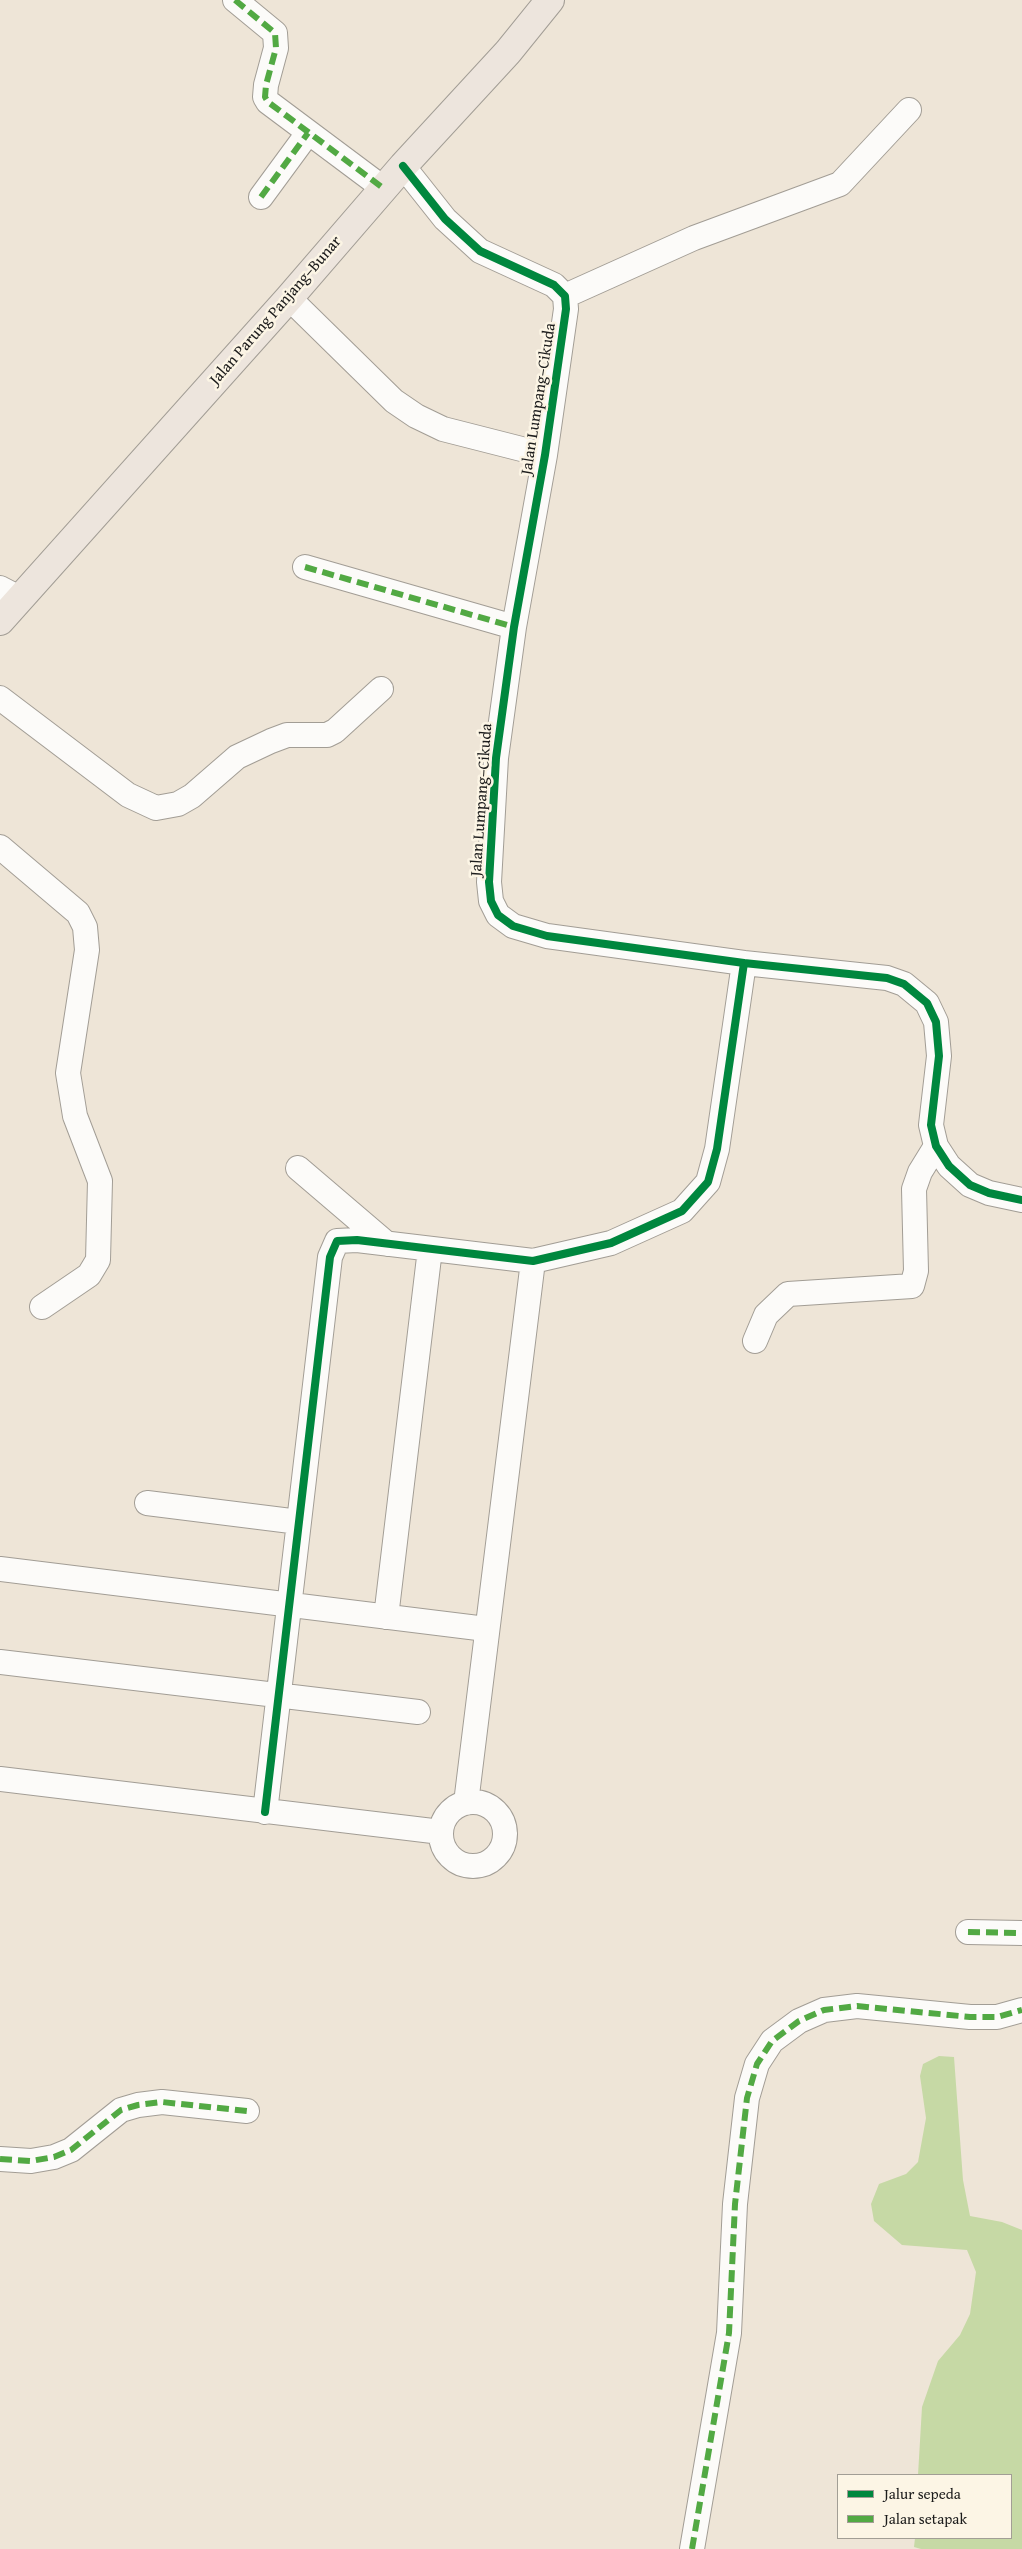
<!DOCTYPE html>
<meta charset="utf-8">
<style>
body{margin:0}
#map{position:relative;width:1022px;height:2549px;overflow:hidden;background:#eee5d7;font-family:"Gentium Book Plus",serif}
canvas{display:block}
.legend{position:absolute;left:837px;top:2474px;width:175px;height:65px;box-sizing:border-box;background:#fcf5e5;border:1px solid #a29e95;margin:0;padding:6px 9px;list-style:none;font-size:15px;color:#1c1c1c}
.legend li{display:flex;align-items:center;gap:10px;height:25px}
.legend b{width:25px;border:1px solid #a29e95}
</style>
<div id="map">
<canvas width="1022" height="2549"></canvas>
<ul class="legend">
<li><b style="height:6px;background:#00873e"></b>Jalur sepeda</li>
<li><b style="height:6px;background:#52a943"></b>Jalan setapak</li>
</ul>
</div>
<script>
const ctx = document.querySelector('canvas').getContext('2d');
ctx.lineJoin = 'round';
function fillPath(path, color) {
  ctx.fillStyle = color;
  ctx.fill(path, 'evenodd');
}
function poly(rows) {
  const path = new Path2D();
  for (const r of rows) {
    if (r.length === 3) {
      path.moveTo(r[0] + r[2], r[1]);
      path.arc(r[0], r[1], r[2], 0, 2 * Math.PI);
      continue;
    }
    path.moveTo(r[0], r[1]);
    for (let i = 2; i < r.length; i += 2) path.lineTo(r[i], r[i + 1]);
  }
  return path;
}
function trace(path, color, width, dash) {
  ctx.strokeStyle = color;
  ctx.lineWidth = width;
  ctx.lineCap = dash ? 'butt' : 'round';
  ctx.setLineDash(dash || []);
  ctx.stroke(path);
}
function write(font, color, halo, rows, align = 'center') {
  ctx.font = font + ' "Gentium Book Plus",serif';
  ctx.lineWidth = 5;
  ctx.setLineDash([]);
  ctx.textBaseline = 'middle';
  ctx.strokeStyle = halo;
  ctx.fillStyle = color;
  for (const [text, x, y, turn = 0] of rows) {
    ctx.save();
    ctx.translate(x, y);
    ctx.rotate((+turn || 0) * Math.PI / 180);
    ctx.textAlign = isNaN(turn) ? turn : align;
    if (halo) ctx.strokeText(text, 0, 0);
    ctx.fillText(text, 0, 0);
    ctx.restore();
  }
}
fillPath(poly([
 [939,2056,954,2057,963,2180,970,2216,1002,2222,1022,2230,1022,2549,921,2549,914,2547,915,2538,1011,2538,1011,2475,918,2475,922,2407,938,2361,960,2335,970,2314,976,2272,967,2250,902,2245,874,2221,871,2204,879,2184,906,2174,918,2162,926,2118,920,2076,923,2064]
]), '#c6d9a5');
const minor = poly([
 [235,0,275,33,276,48,266,85,265,97,268,102,383,188],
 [403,166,445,219,480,251,554,285,565,296,566,309,545,455,514,627,496,758,489,882,491,901,498,915,513,926,547,936,744,963,887,978,904,984,927,1003,936,1022,939,1056,931,1125,936,1146,949,1166,970,1185,989,1193,1022,1200],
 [261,197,308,133],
 [565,296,694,238,840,184,909,110],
 [289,298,394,401,416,416,443,429,545,455],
 [305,567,514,627],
 [0,588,21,599],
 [0,698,128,795,156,808,178,804,192,796,237,757,271,741,287,735,327,735,335,731,381,689],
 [0,847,78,913,85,927,87,950,68,1073,75,1116,100,1181,98,1260,89,1275,42,1307],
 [298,1168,387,1244],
 [755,1341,766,1315,788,1294,912,1286,916,1271,914,1189,920,1172,936,1146],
 [147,1503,299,1522],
 [0,1569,486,1629],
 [386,1617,430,1249],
 [0,1662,418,1712],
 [0,1779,441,1832],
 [473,1834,32],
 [466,1803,533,1261],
 [265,1812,330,1257,337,1241,357,1240,533,1261,611,1243,682,1211,708,1182,717,1149,744,963],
 [968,1932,1022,1933],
 [0,2159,31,2161,54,2157,71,2150,121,2110,138,2105,162,2102,247,2111],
 [692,2549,729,2333,735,2204,747,2098,757,2064,772,2041,799,2021,824,2010,857,2006,970,2017,997,2017,1022,2010]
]);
const major = poly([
 [0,621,289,298,403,166,508,52,550,0]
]);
trace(minor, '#a29d95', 26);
trace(major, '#a29d95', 30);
trace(minor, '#fcfbf9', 24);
trace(major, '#ede5dd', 28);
trace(poly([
 [235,0,275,33,276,48,266,85,265,97,268,102,383,188],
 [261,197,308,133],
 [305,567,514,627],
 [968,1932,1022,1933],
 [0,2159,31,2161,54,2157,71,2150,121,2110,138,2105,162,2102,247,2111],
 [692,2549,729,2333,735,2204,747,2098,757,2064,772,2041,799,2021,824,2010,857,2006,970,2017,997,2017,1022,2010]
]), '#52a943', 6, [12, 6]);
trace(poly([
 [403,166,445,219,480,251,554,285,565,296,566,309,545,455,514,627,496,758,489,882,491,901,498,915,513,926,547,936,744,963,887,978,904,984,927,1003,936,1022,939,1056,931,1125,936,1146,949,1166,970,1185,989,1193,1022,1200],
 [265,1812,330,1257,337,1241,357,1240,533,1261,611,1243,682,1211,708,1182,717,1149,744,963]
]), '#00873e', 8);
write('16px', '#1c1c1c', '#fcf5e5', [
 ["Jalan Parung Panjang–Bunar",276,311,-49],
 ["Jalan Lumpang–Cikuda",539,399,-81],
 ["Jalan Lumpang–Cikuda",482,800,-86]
]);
</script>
